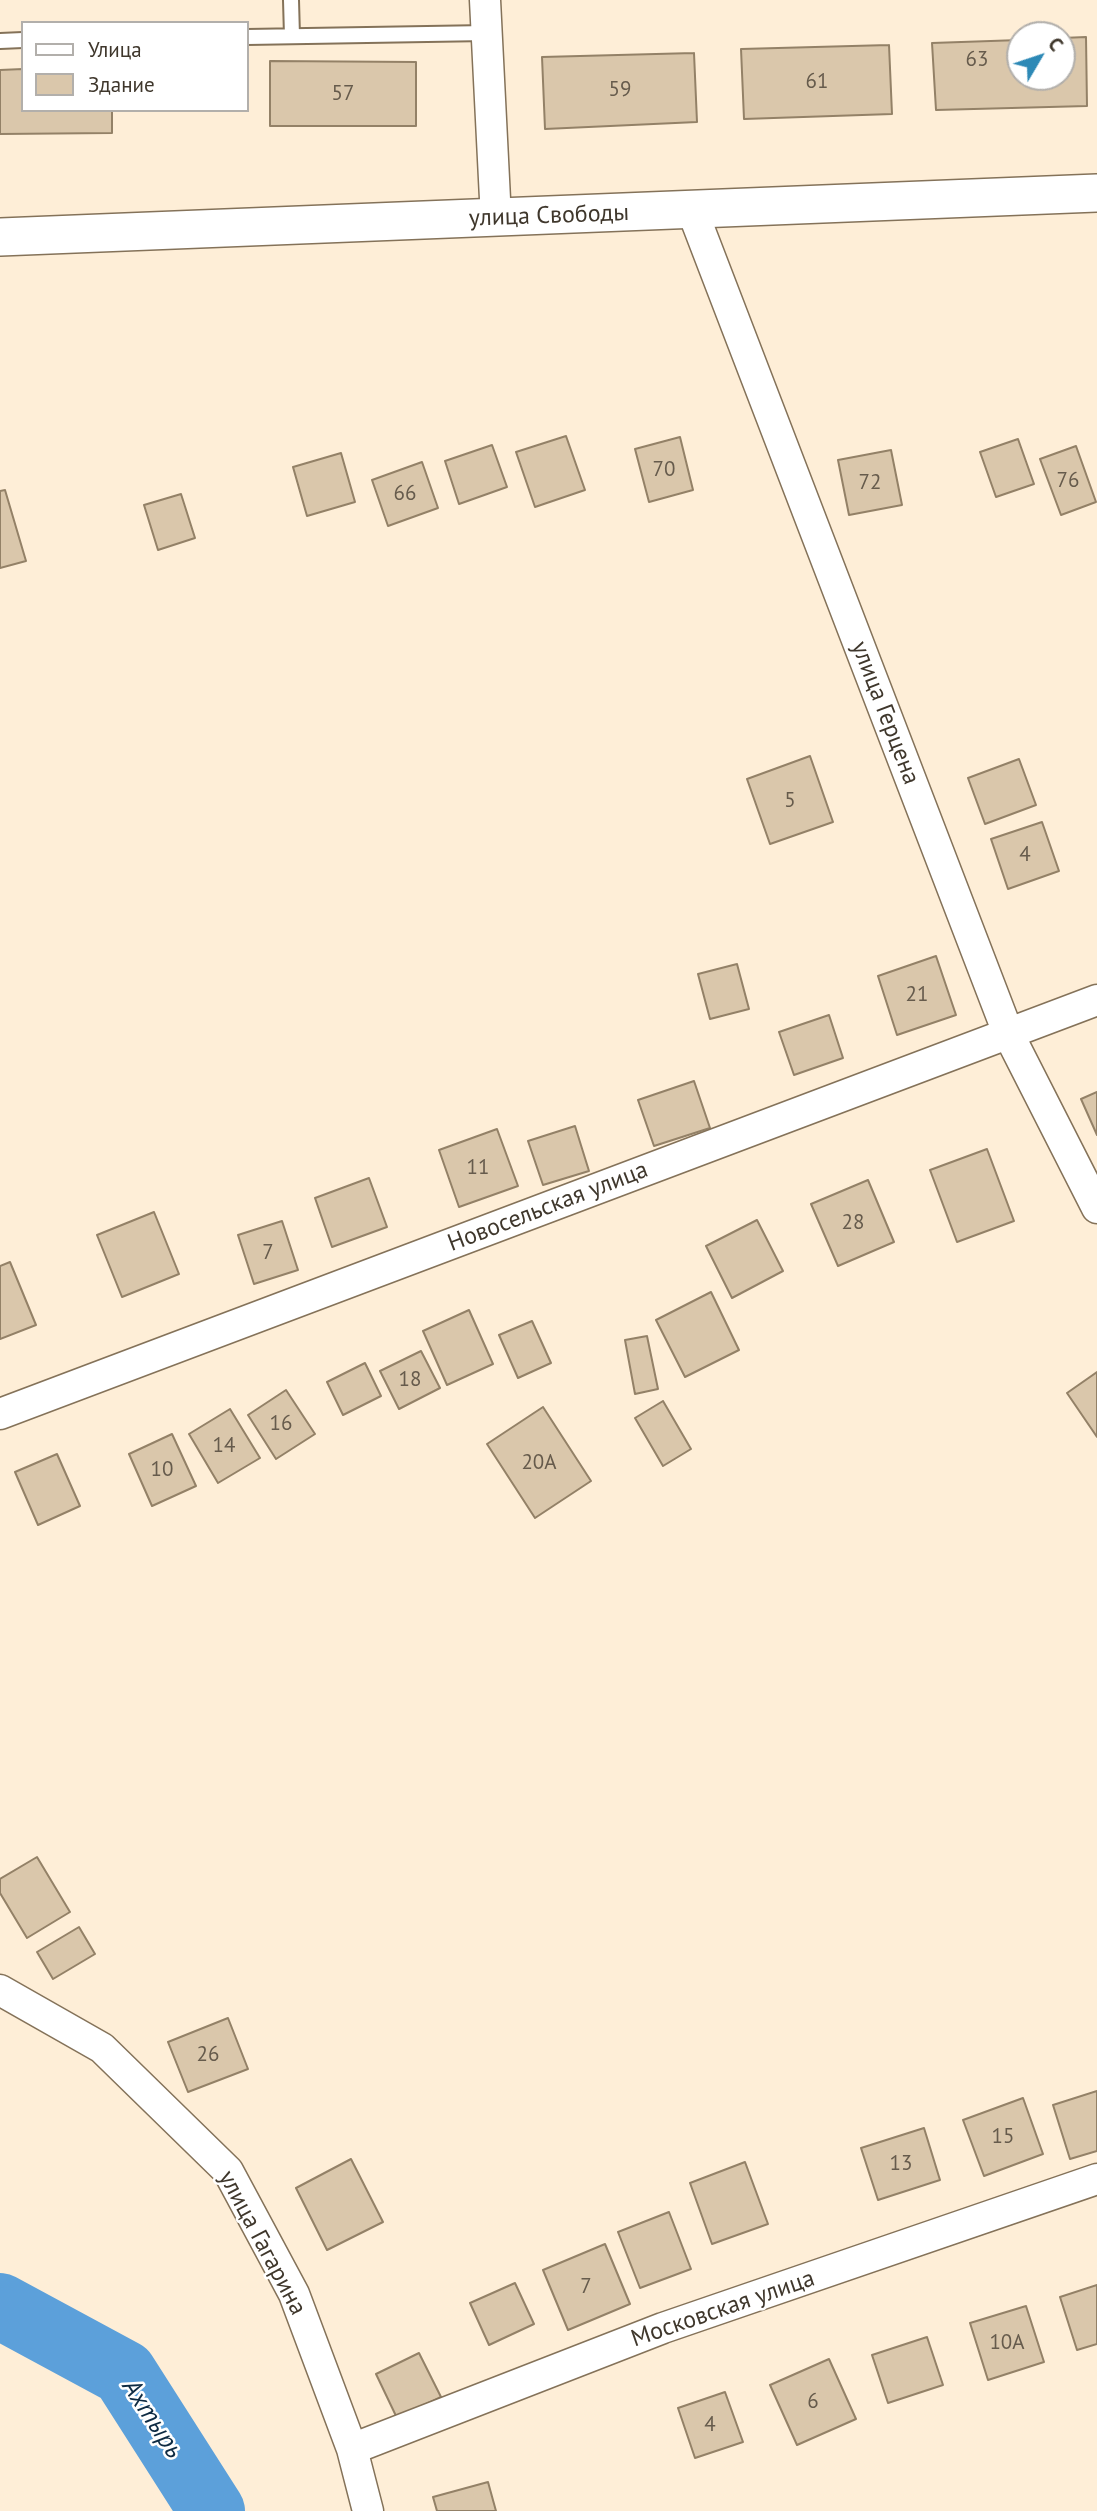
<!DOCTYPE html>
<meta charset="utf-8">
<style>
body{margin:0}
#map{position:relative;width:1097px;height:2511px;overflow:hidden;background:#feeed7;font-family:"PT Sans",sans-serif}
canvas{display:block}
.legend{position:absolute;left:21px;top:21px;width:228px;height:91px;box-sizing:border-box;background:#fff;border:2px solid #b2afab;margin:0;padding:9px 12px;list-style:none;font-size:21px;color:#3f372c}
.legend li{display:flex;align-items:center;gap:14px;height:35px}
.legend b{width:35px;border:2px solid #b2afab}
.north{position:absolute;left:1006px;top:21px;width:70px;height:70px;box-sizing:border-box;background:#fff;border:2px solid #b2afab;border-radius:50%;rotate:51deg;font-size:19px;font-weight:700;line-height:28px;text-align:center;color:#3f372c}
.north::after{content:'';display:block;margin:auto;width:24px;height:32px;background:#2d89b6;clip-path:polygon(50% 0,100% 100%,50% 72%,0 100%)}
</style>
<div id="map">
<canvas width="1097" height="2511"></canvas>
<ul class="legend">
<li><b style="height:9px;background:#fff"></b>Улица</li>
<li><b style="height:19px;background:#dac7ab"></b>Здание</li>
</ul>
<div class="north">С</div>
</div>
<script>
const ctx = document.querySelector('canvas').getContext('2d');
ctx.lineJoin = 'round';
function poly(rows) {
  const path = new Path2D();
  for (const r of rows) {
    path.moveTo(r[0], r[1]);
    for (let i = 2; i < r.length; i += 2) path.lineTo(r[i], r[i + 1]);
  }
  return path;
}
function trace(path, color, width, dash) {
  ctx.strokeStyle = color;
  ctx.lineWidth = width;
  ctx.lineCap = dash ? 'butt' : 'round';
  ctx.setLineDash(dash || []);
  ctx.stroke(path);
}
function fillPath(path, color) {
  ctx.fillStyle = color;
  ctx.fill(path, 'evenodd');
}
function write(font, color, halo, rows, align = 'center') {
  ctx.font = font + ' "PT Sans",sans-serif';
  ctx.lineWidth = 5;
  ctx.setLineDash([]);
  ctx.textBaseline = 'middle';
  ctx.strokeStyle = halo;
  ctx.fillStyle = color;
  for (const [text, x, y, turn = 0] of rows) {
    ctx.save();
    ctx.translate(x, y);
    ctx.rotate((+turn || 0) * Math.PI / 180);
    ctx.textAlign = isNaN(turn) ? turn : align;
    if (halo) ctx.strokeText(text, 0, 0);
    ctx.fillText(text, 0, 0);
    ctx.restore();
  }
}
trace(poly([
 [0,2306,124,2373,212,2511]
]), '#5ca0da', 66);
const building = poly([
 [1086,37,1087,106,936,110,932,43,1020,40,1020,77,1062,77,1062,38,1086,37],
 [889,45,892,114,744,119,741,49,889,45],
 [694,53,697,122,545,129,542,57,694,53],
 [270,61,416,62,416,126,270,126,270,61],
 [23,69,23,110,112,110,112,133,0,134,0,70,23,69],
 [566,436,585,490,535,507,516,452,566,436],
 [680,437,693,490,649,502,635,449,680,437],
 [1018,439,1034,484,996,497,980,452,1018,439],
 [492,445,507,487,459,504,445,461,492,445],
 [1076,446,1096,502,1061,515,1040,459,1076,446],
 [891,450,902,505,849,515,838,460,891,450],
 [341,453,355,502,307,516,293,467,341,453],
 [422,462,438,508,388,526,372,480,422,462],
 [5,490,26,561,0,568,0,491,5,490],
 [181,494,195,538,158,550,144,505,181,494],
 [810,756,833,822,770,844,747,779,810,756],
 [1019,759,1036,805,985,824,968,778,1019,759],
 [1042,822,1059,871,1008,889,991,839,1042,822],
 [936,956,956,1015,897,1035,878,976,936,956],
 [737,964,749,1009,710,1019,698,974,737,964],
 [829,1015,843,1058,794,1075,779,1032,829,1015],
 [694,1081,710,1128,654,1146,638,1100,694,1081],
 [1097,1092,1097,1135,1081,1099,1097,1092],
 [575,1126,589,1171,543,1185,528,1141,575,1126],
 [497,1129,518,1186,459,1207,439,1150,497,1129],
 [987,1149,1014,1221,957,1242,930,1170,987,1149],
 [369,1178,387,1227,332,1247,315,1198,369,1178],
 [868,1180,894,1242,838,1266,811,1204,868,1180],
 [154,1212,179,1274,122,1297,97,1235,154,1212],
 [757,1220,783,1271,732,1298,706,1246,757,1220],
 [282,1221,298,1270,254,1284,238,1235,282,1221],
 [10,1262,36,1325,0,1339,0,1266,10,1262],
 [711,1292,739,1350,685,1377,656,1320,711,1292],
 [469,1310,493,1364,447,1385,423,1331,469,1310],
 [532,1321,551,1363,518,1378,499,1335,532,1321],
 [647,1336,658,1389,635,1394,625,1340,647,1336],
 [421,1351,440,1388,399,1409,380,1371,421,1351],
 [365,1363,381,1396,343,1415,327,1382,365,1363],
 [1097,1372,1097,1437,1067,1393,1097,1372],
 [286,1390,315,1434,276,1459,248,1415,286,1390],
 [663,1401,691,1449,663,1466,635,1418,663,1401],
 [543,1407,591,1481,535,1518,487,1444,543,1407],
 [230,1409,260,1458,218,1483,189,1434,230,1409],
 [172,1434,196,1486,152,1506,129,1454,172,1434],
 [57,1454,80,1506,38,1525,15,1472,57,1454],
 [37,1857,70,1912,27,1938,0,1893,0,1879,37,1857],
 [79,1927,95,1954,53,1979,37,1952,79,1927],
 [228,2018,248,2069,188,2092,168,2042,228,2018],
 [1097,2091,1097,2151,1070,2159,1053,2105,1097,2091],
 [1023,2098,1043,2154,984,2176,963,2120,1023,2098],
 [924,2128,940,2180,878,2200,861,2148,924,2128],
 [351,2159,383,2222,327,2250,296,2188,351,2159],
 [745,2162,768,2224,712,2244,690,2183,745,2162],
 [669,2212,691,2269,640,2288,618,2232,669,2212],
 [605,2244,630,2304,568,2330,543,2270,605,2244],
 [515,2283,534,2324,489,2345,470,2303,515,2283],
 [1097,2285,1097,2344,1077,2350,1060,2297,1097,2285],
 [1026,2306,1044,2362,988,2380,970,2323,1026,2306],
 [927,2337,943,2385,888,2403,872,2355,927,2337],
 [419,2353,441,2397,397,2418,376,2374,419,2353],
 [829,2359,856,2419,797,2445,770,2385,829,2359],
 [725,2392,743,2442,695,2458,678,2408,725,2392],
 [488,2482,496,2511,437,2511,433,2497,488,2482]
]);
fillPath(building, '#dac7ab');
trace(building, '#938167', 2);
const service = poly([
 [291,0,292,36],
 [247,37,487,33],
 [0,41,23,40]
]);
const minor = poly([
 [485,0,496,219],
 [692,210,1008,1033,1097,1208],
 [0,1414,1097,1000],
 [0,1990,102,2048,228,2171,294,2294,352,2449,368,2511],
 [352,2449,663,2328,1097,2179]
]);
const tertiary = poly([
 [0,237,1097,193]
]);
trace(service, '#847259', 18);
trace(minor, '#847259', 33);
trace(tertiary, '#847259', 40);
trace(service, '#fff', 14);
trace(minor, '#fff', 30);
trace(tertiary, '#fff', 37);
write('21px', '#665b4c', null, [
 ["63",977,60],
 ["61",817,82],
 ["59",620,90],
 ["57",343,94],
 ["70",664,470],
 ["76",1068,481],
 ["72",870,483],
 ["66",405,494],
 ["5",790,801],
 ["4",1025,855],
 ["21",917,995],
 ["11",478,1168],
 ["28",853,1223],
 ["7",268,1253],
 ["18",410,1380],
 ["16",281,1424],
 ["14",224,1446],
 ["20А",539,1463],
 ["10",162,1470],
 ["26",208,2055],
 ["15",1003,2137],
 ["13",901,2164],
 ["7",586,2287],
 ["10А",1007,2343],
 ["6",813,2402],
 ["4",710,2425]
]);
write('24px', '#3f372c', '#fff', [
 ["улица Свободы",549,216,-2],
 ["улица Герцена",885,713,69],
 ["Новосельская улица",548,1207,-21],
 ["улица Гагарина",262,2243,62],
 ["Московская улица",723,2309,-19]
]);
write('italic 26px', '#0e2b43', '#fff', [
 ["Ахтырь",152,2419,57]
]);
</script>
